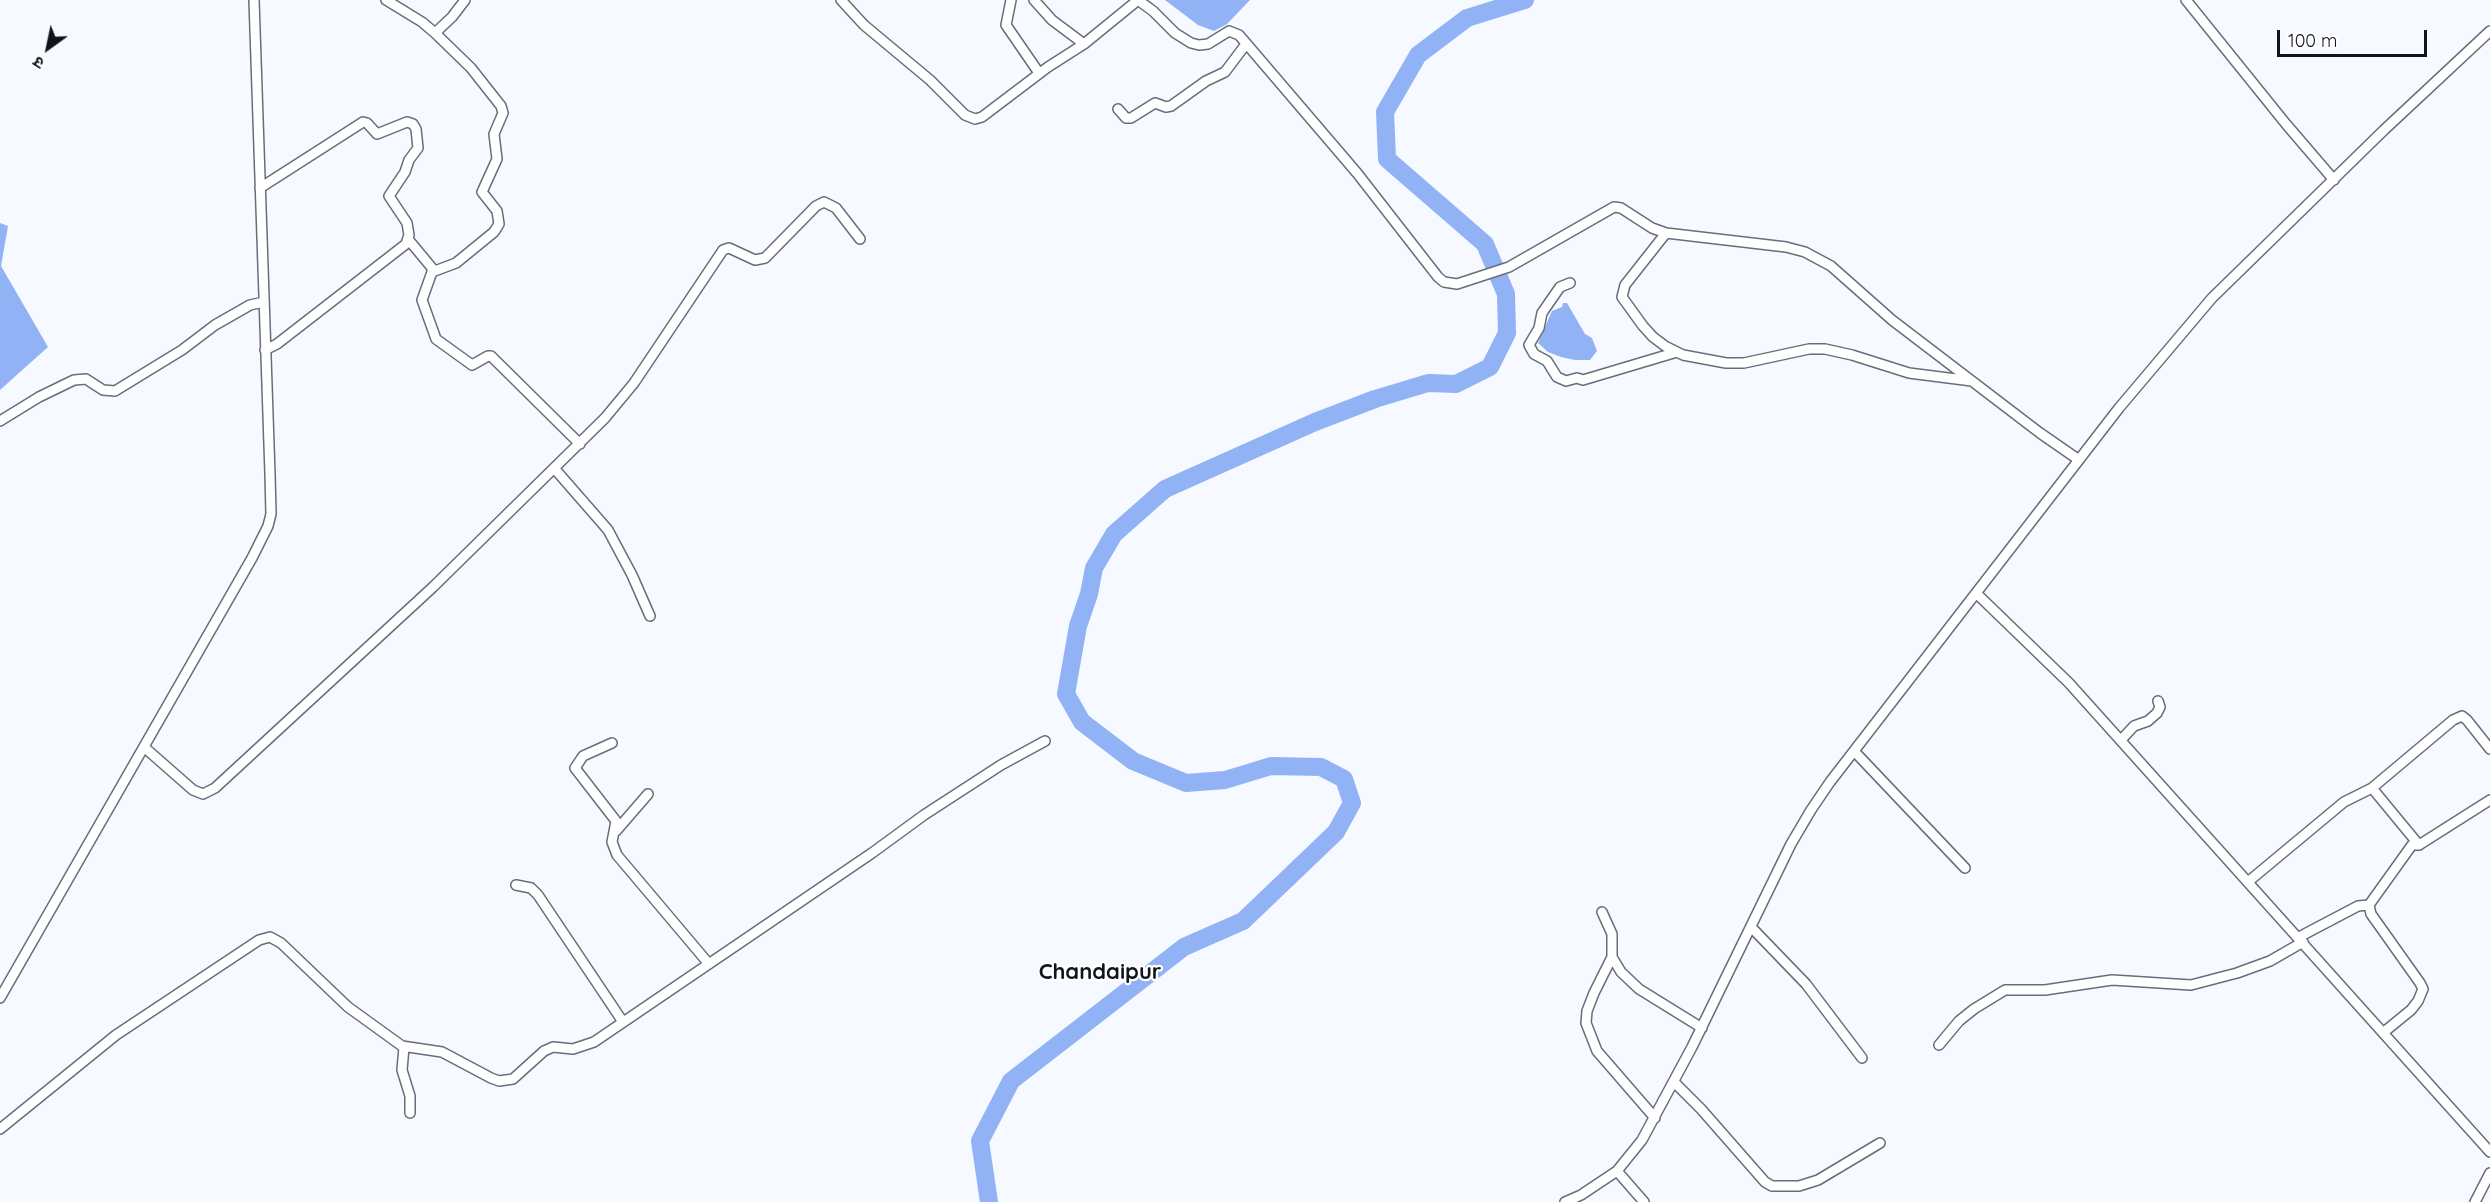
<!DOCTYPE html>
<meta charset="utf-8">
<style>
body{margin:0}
#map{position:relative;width:2490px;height:1202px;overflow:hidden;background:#f6f9ff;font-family:Quicksand,"Noto Sans Devanagari",sans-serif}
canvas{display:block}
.north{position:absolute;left:18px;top:18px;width:60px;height:60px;-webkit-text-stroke:4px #fff;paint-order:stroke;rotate:213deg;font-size:16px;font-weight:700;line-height:24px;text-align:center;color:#111419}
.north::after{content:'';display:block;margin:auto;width:21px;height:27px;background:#111419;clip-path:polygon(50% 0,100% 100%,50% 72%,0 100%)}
.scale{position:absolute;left:2277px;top:30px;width:150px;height:27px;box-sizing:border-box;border:3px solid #111419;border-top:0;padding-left:8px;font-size:18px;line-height:21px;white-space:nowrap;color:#111419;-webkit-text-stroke:4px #fff;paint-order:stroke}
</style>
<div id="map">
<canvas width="2490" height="1202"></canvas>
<div class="north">उ</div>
<div class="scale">100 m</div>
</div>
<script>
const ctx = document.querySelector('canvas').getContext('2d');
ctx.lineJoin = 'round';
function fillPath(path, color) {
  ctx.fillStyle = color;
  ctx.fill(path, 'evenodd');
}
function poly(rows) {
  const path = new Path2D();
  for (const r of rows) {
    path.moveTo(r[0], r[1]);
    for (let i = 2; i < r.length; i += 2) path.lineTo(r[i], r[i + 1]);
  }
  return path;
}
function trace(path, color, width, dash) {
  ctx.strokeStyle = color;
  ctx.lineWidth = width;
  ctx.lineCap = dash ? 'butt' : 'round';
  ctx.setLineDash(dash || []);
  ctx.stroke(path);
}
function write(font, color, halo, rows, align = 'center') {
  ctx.font = font + ' Quicksand,sans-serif';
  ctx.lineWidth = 4.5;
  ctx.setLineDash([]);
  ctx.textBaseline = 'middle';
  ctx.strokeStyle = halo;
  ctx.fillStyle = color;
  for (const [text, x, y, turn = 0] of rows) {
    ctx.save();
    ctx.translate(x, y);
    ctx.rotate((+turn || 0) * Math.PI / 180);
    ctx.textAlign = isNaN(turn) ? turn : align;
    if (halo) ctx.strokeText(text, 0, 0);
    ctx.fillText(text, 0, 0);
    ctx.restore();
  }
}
fillPath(poly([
 [1165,0,1250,0,1227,24,1214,31,1198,25],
 [0,223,8,226,1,266,48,347,0,390],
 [1563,303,1567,303,1585,334,1592,338,1597,351,1590,360,1575,360,1561,357,1548,352,1538,343,1552,311,1562,307]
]), '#91b3f5');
trace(poly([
 [989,1202,980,1141,1011,1081,1184,947,1243,921,1336,832,1352,803,1344,779,1321,767,1271,766,1225,780,1186,783,1133,761,1082,722,1066,694,1078,626,1089,594,1094,568,1114,534,1165,489,1315,422,1375,399,1428,383,1456,384,1490,367,1507,333,1506,294,1485,244,1387,159,1385,112,1418,55,1467,18,1525,0]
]), '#91b3f5', 18);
const minor = poly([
 [386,0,422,22,435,33,452,17,465,0],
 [841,0,864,25,930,80,965,115,975,119,982,117,1048,67,1084,44,1138,0],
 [1011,0,1006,25,1039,73],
 [1034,0,1052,20,1084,44],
 [1138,0,1153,11,1175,33,1191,43,1199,45,1208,44,1229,31,1239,35,1357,173,1438,277,1444,282,1457,284,1509,267,1614,207,1621,208,1652,228,1666,233,1786,247,1805,252,1831,266,1892,320,2040,433,2079,460],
 [2186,0,2286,124,2334,180],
 [1118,109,1126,118,1131,118,1155,103,1166,107,1171,106,1206,81,1225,72,1246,44],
 [260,188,363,122,367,123,377,134,407,122,413,124,416,129,418,148,409,160,405,172,389,196,407,223,409,235,406,244,277,344,265,350],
 [1666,233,1625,285,1622,297,1643,326,1653,337,1665,346,1683,355,1726,363,1744,363,1809,349,1825,349,1852,355,1909,373,1972,381],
 [408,239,432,268,432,272,422,300,436,339,472,365,488,356,491,356,580,444],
 [432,272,456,263,494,232,499,224,497,211,482,192,497,159,494,134,503,113,501,106,471,68,435,33],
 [1570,283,1560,287,1542,313,1539,328,1529,345,1534,354,1547,361,1557,377,1566,381,1577,378,1583,380,1677,352],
 [0,421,39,397,74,380,86,379,103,390,115,391,182,350,215,325,250,305,264,302],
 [554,468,608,530,632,575,650,616],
 [1976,593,2069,683,2490,1152],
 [2121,740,2134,726,2148,721,2157,713,2160,707,2158,701],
 [612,743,583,756,575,768,616,821,612,842,617,855,709,964],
 [144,747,193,790,203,794,215,788,433,587,605,418,634,383,723,250,729,248,755,260,765,258,816,206,824,202,836,208,860,239],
 [1854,751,1965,868],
 [2372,788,2419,845],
 [616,831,648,794],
 [2249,881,2344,802,2372,788,2453,720,2462,716,2467,720,2490,749],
 [516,885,531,888,538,895,623,1022],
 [1602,912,1612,934,1612,957,1594,993,1587,1011,1586,1023,1597,1051,1655,1118],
 [1751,927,1806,984,1862,1058],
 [2299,937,2358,906,2369,905],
 [1612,957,1621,972,1639,989,1702,1028],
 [0,998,252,558,268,526,271,514,270,474,254,0],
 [2384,1032,2411,1010,2418,1001,2423,989,2420,983,2371,914,2369,905,2412,845,2419,845,2490,800],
 [1939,1045,1959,1021,1974,1009,2005,990,2045,990,2112,980,2191,985,2237,973,2270,961,2303,942],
 [404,1047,402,1070,410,1096,410,1113],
 [1674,1082,1701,1109,1765,1182,1772,1186,1799,1186,1818,1180,1880,1143],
 [0,1129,116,1035,259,940,270,937,281,943,348,1007,402,1046,442,1052,491,1078,499,1081,513,1079,544,1051,553,1047,573,1049,594,1042,872,853,924,815,1001,765,1045,741],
 [1617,1171,1644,1202],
 [1565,1202,1581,1195,1617,1171,1642,1140,1692,1047,1791,844,1811,810,1830,782,2119,408,2212,298,2384,130,2490,31],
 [2475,1202,2490,1173]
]);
trace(minor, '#676e7a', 12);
trace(minor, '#fff', 9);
write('bold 22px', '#111419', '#fff', [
 ["Chandaipur",1100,972]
]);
</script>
